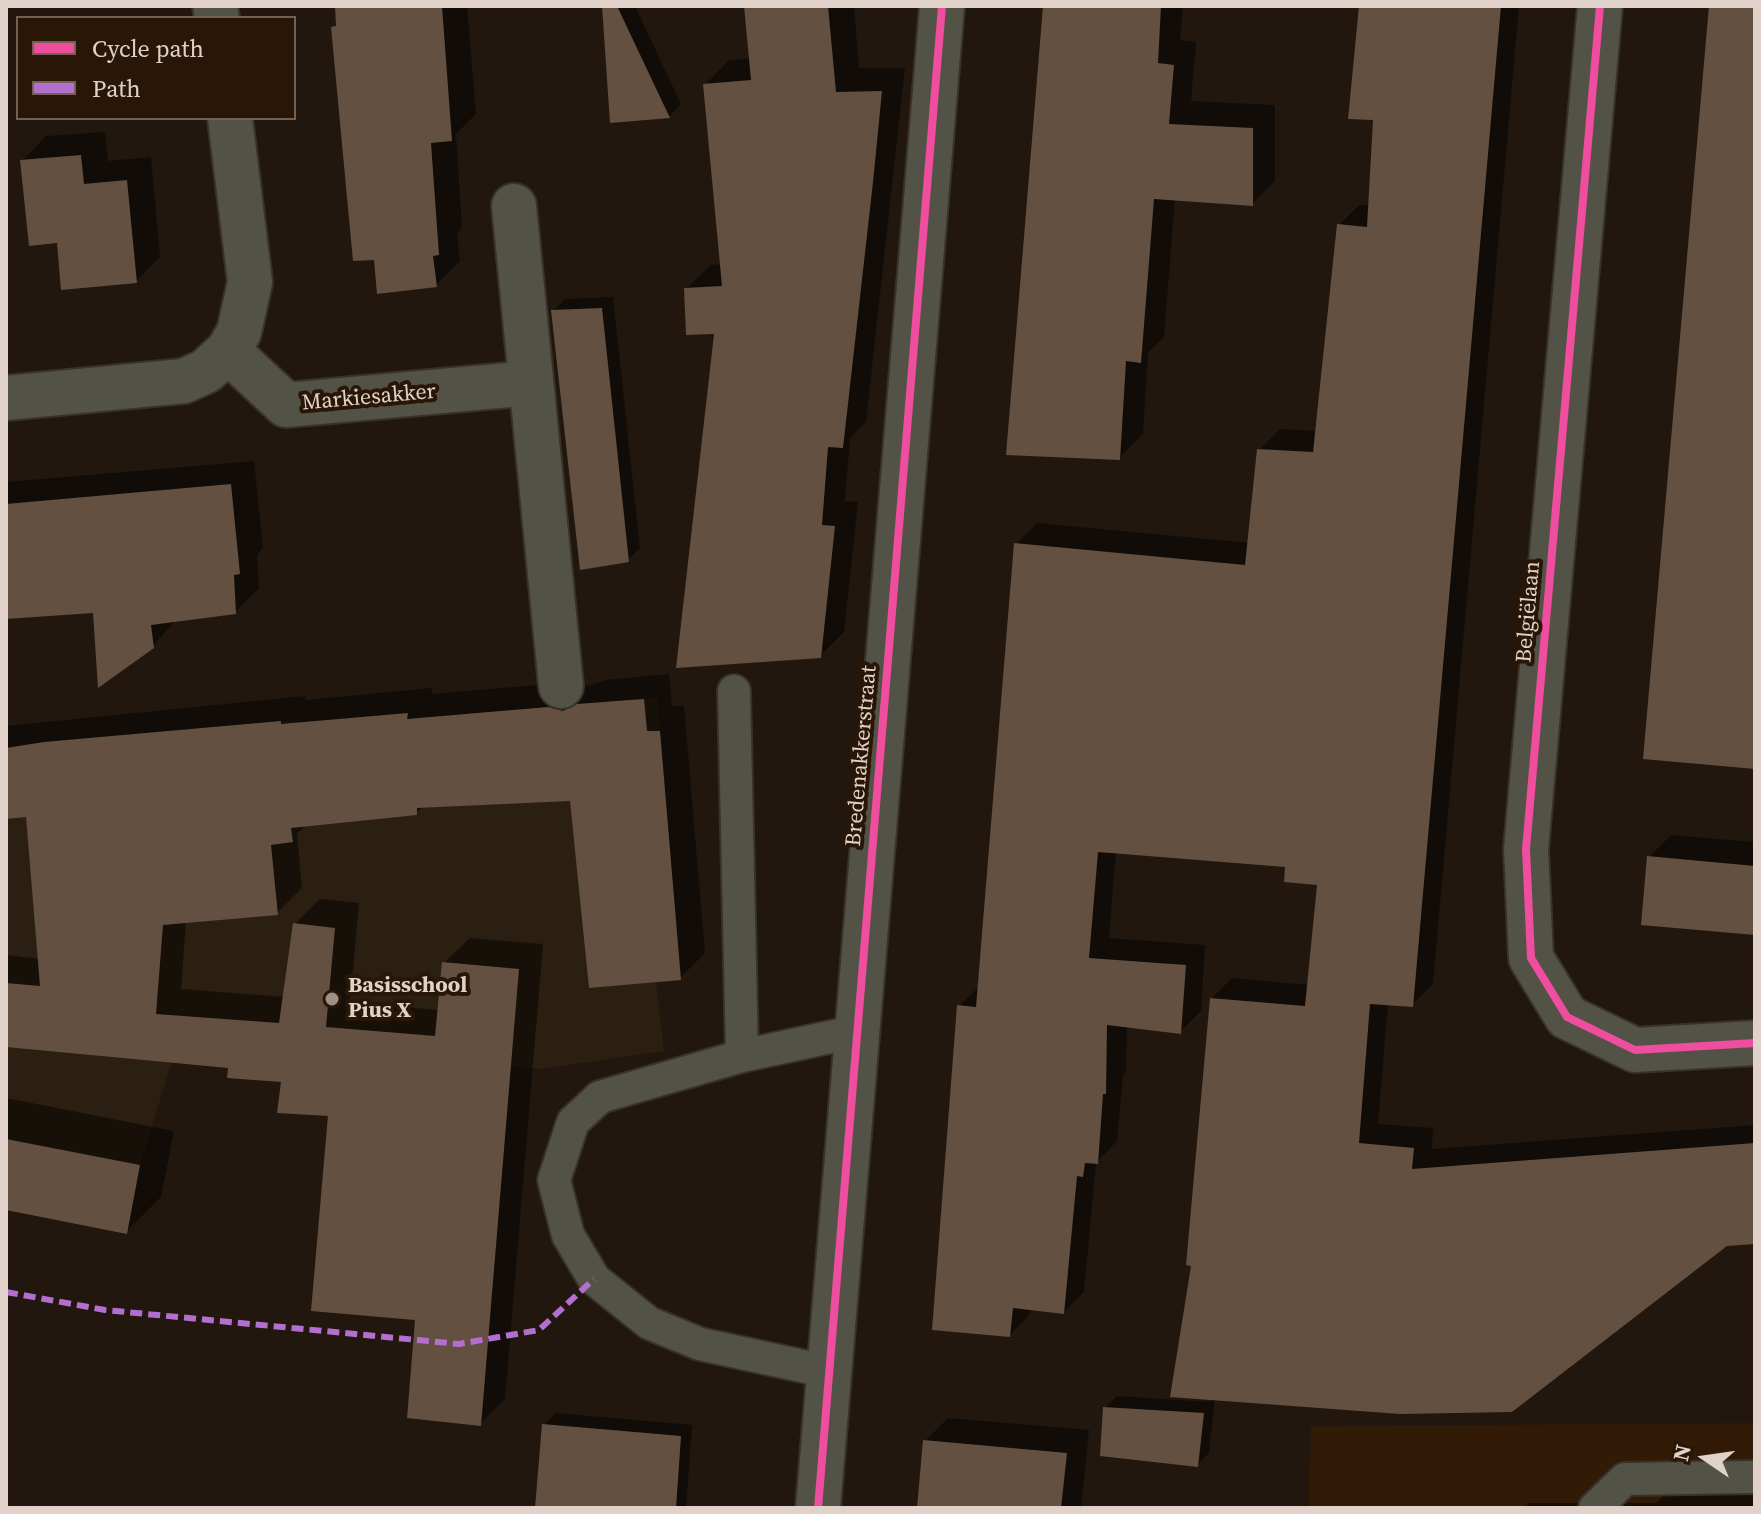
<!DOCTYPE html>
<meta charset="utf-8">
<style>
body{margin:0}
#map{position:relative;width:1761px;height:1514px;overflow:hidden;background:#21170e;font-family:"Source Serif 4",serif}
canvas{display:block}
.frame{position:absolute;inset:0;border:8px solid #e0d2c8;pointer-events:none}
.legend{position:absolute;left:16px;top:16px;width:280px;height:104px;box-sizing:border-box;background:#291606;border:2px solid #726154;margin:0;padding:10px 14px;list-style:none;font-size:24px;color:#e0d2c8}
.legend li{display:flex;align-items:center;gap:16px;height:40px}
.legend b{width:40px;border:2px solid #726154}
.north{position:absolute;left:1665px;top:1418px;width:80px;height:80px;-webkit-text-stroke:6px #291606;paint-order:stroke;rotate:283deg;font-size:22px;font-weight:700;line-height:32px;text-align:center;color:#e0d2c8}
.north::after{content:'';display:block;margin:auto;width:28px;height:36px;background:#e0d2c8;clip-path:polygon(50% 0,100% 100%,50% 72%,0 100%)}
</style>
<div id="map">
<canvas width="1761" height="1514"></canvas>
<div class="frame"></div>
<ul class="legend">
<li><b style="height:10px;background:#ef4d9e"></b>Cycle path</li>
<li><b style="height:10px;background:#b36fd0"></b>Path</li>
</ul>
<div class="north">N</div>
</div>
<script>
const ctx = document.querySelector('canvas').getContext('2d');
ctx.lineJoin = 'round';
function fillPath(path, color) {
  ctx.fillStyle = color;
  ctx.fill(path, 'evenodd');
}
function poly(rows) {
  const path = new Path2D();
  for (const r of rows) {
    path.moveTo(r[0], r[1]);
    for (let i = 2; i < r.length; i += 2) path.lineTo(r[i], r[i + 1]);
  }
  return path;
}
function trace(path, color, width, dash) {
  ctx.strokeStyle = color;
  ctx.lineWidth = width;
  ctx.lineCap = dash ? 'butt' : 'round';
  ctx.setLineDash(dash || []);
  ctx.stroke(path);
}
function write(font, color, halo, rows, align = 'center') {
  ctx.font = font + ' "Source Serif 4",serif';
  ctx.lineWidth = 8;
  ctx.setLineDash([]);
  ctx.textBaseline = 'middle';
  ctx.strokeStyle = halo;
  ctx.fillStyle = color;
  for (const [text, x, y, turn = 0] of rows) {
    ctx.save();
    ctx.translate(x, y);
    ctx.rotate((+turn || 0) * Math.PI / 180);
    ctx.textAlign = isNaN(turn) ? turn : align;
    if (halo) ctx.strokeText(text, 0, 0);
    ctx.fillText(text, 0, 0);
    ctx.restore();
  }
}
fillPath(poly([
 [1755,1423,1755,1508,1309,1508,1311,1426]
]), '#311a06');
fillPath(poly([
 [657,697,681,980,656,982,664,1051,541,1069,510,1065,489,1327,311,1311,335,1028,186,1016,140,1165,127,1234,6,1210,6,748,281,721,302,722,408,713,408,719]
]), '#2a1f11');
fillPath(poly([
 [337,6,467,6,476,114,456,134,462,228,457,234,460,261,436,285,376,258,334,28,338,23],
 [604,6,635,6,681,104,670,116,612,121],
 [746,6,854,6,859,68,905,68,866,422,850,438,845,501,858,502,844,632,820,656,717,332,686,289,711,265,722,264,705,85,729,60,751,59],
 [1045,6,1183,6,1180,40,1196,42,1191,101,1275,105,1275,181,1252,204,1175,198,1164,337,1148,352,1143,434,1119,458],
 [1361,6,1519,6,1433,984,1412,1005,1388,1003,1378,1124,1433,1128,1432,1149,1755,1125,1755,1243,1727,1244,1215,1398,1209,1453,1197,1465,1105,1408,1117,1396,1211,1402,1193,1264,1212,998,1232,978,1309,985,1319,884,1287,865,1116,851,1109,938,1205,945,1201,1011,1180,1032,1127,1025,1126,1071,1123,1075,1117,1141,1096,1163,1084,1292,1064,1312,1031,1308,1030,1314,1010,1335,959,1006,980,986,1016,544,1037,523,1250,543,1259,450,1280,429,1317,431,1339,225,1359,205,1370,205,1375,119],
 [105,132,108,161,151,157,160,257,136,281,59,241,22,161,46,136],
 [613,297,640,548,628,560,553,311,565,299],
 [254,461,263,548,257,555,259,588,235,612,176,620,153,646,95,611,6,617,6,482],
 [669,674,672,706,684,706,705,953,680,978,572,799,424,806,416,813,307,824,297,834,302,888,277,913,186,921,181,989,285,997,295,924,320,899,359,903,350,1003,440,1010,444,963,470,938,543,944,505,1399,480,1424,417,1319,330,1114,283,1080,230,1067,6,1045,6,955,40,959,27,815,6,817,6,726,305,696,306,700,432,688,432,694,574,682,589,686,605,680],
 [1671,835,1755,842,1755,932,1649,857],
 [6,1098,174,1131,161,1197,126,1232,6,1208],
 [556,1413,692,1425,686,1508,537,1508,544,1425],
 [948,1418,1089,1430,1081,1508,919,1508,925,1441],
 [1697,1462,1755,1462,1755,1508,1524,1508,1529,1503,1656,1503]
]), '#0007');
fillPath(poly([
 [335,6,442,6,452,141,431,143,439,255,433,256,437,287,377,294,374,260,353,261,331,27,336,26],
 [602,6,617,6,670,118,610,123],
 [744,6,828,6,836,92,882,91,873,182,843,448,828,447,822,525,835,526,821,658,676,668,714,334,686,335,684,288,722,286,703,84,751,80],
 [1043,6,1161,6,1158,63,1174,65,1169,124,1253,128,1253,206,1154,199,1141,363,1126,361,1120,460,1006,455],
 [1359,6,1501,6,1413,1007,1370,1004,1359,1143,1414,1148,1412,1169,1755,1143,1755,1244,1727,1246,1512,1412,1400,1414,1170,1397,1191,1266,1186,1265,1210,998,1305,1006,1317,885,1284,882,1285,867,1098,852,1089,958,1186,965,1181,1034,1107,1025,1106,1094,1103,1094,1098,1164,1085,1163,1083,1177,1077,1176,1064,1314,1013,1308,1010,1337,932,1330,957,1005,976,1007,1014,543,1245,565,1257,449,1313,452,1337,224,1367,227,1373,120,1348,119],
 [1709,6,1755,6,1755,769,1643,759],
 [81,155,84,184,127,180,137,283,61,290,57,243,29,246,20,160],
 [602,308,629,562,580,570,551,310],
 [231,484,240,574,234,575,236,614,151,625,154,648,98,688,93,613,6,619,6,504],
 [644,699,647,731,660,731,681,980,589,988,570,801,417,808,417,815,291,828,293,842,271,845,278,915,163,925,156,1014,279,1023,293,923,335,928,326,1027,435,1036,442,962,519,969,481,1426,407,1418,415,1320,311,1311,328,1116,277,1113,281,1082,227,1078,228,1068,6,1047,6,983,40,986,26,817,6,819,6,748,44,742,281,721,281,724,408,713,407,719,548,707,563,711,577,704],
 [1647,856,1755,866,1755,935,1641,925],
 [6,1139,140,1165,127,1234,6,1210],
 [1103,1407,1204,1413,1198,1467,1100,1456],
 [542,1424,681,1436,676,1508,535,1508],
 [923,1440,1067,1453,1061,1508,917,1508]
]), '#635041');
const service = poly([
 [734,691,742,1056],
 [830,1372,700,1344,649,1323,594,1279,568,1235,554,1180,573,1122,600,1097,742,1056,858,1031],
 [1595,1508,1625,1479,1755,1477]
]);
const minor = poly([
 [215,6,217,18],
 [1600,6,1526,849,1531,958,1567,1017,1635,1050,1755,1043],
 [514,206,561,686],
 [228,351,286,405,531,383],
 [6,398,184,381,206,371,228,351,239,332,250,282,230,118],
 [818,1508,942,6]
]);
trace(service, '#3a312a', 36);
trace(minor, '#3a312a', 48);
trace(service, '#535246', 32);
trace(minor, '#535246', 44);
trace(poly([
 [6,1292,105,1310,459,1344,539,1330,594,1279]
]), '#b36fd0', 6, [12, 6]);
trace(poly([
 [1600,6,1526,849,1531,958,1567,1017,1635,1050,1755,1043],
 [818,1508,942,6]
]), '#ef4d9e', 8);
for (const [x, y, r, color] of [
 [332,999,8,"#9d9187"]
]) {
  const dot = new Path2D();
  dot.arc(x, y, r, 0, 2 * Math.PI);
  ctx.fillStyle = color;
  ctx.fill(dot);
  trace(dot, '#291606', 3);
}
write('22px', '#e0d2c8', '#291606', [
 ["Markiesakker",369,398,-5],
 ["Belgiëlaan",1529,612,-85],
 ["Bredenakkerstraat",862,756,-85]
]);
write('bold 22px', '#e0d2c8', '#291606', [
 ["Basisschool",348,986],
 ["Pius X",348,1011]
], 'left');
</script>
